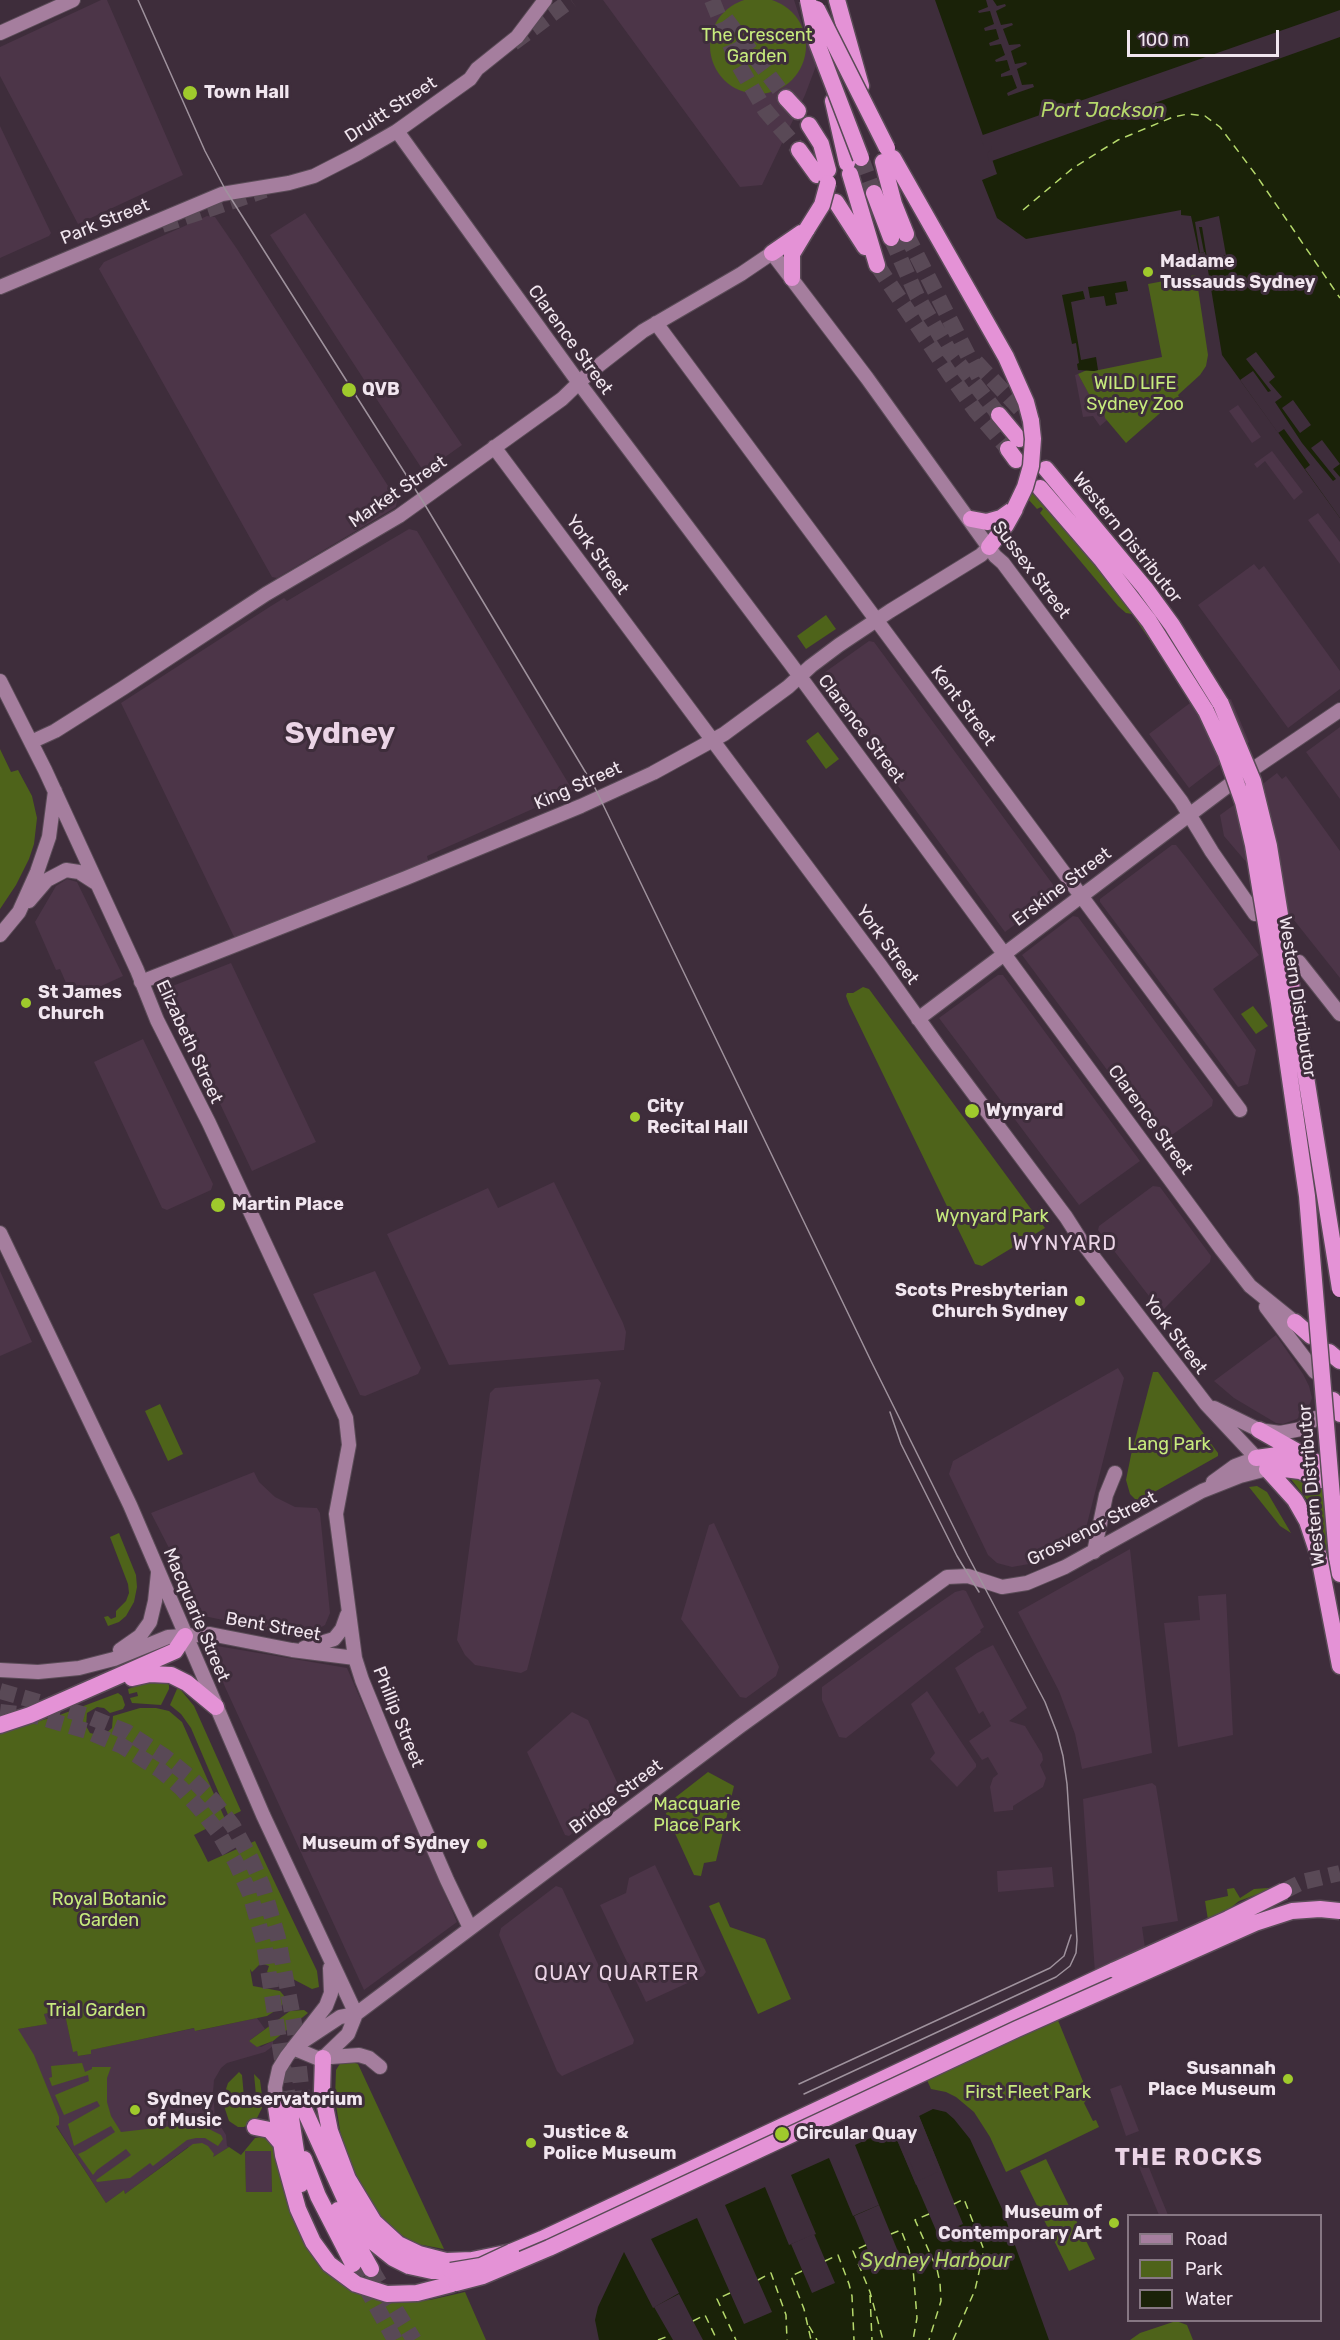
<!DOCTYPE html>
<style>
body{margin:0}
#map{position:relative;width:1340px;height:2340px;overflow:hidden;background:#3e2d3b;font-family:Rubik,sans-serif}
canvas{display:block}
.legend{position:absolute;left:1127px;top:2214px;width:195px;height:108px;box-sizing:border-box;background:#3e2d3b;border:2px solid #867783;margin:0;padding:8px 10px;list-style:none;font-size:18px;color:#f1e6ef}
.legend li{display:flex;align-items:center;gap:12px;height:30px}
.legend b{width:30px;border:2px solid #867783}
.scale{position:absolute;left:1127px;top:30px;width:152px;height:27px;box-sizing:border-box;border:3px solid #f1e6ef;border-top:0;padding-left:8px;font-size:18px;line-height:21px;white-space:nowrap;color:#f1e6ef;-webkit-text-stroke:4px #3e2d3b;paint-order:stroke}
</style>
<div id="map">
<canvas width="1340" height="2340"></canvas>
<ul class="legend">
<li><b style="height:8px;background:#a57e9e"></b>Road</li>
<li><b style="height:16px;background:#4e631a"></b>Park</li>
<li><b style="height:16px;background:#1a2208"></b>Water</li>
</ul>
<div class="scale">100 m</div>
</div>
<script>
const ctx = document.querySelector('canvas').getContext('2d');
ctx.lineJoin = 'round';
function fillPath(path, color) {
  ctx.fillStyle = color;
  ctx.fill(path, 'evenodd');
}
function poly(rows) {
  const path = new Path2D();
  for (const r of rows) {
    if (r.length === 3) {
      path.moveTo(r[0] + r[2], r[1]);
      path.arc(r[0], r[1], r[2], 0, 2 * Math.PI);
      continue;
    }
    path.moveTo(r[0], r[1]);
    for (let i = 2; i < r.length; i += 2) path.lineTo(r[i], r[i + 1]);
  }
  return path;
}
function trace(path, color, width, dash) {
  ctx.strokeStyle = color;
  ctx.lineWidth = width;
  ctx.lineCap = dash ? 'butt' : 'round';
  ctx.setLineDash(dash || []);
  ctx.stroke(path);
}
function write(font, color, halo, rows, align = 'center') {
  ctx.font = font + ' Rubik,sans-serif';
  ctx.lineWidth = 6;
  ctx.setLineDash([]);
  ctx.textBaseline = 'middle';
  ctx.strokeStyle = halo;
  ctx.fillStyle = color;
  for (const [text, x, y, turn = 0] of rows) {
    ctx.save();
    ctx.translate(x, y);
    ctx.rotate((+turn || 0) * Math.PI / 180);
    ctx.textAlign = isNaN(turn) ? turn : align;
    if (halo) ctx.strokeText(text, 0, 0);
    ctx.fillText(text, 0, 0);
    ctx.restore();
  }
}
fillPath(poly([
 [101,0,107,0,183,175,78,224,0,76,0,47],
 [603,0,794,0,816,66,805,95,762,185,740,187],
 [0,126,51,233,49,236,0,258],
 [305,213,462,445,424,472,270,235],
 [207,216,215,217,237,249,397,500,396,507,277,578,272,577,99,269,104,262],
 [1078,374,1097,408,1103,405,1107,420,1100,426,1093,416,1083,417,1075,375],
 [1238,405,1261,437,1252,443,1229,411],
 [1272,451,1303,492,1294,500,1265,461,1257,468,1254,464],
 [1318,513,1340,542,1340,564,1308,520],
 [409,529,417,531,573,791,427,856,430,868,238,945,121,703,271,606,284,598,287,601],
 [1254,564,1259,570,1264,566,1340,671,1340,689,1288,728,1198,605],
 [869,641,874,642,1057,890,1057,893,1005,932,821,681,821,675],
 [1231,699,1249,742,1189,788,1149,734,1190,703,1198,715],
 [1340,727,1340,799,1306,752],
 [1277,773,1282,779,1286,776,1340,851,1340,978,1286,910,1260,786],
 [1252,792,1261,859,1247,863,1224,836,1220,815],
 [1172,845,1176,845,1188,860,1259,955,1213,989,1256,1050,1248,1084,1238,1087,1100,902,1100,899],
 [67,879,77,882,123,976,73,999,60,969,56,970,35,922,56,886],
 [1073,916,1078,917,1213,1100,1212,1106,1165,1140,1159,1140,1022,955],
 [231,963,316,1142,252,1171,167,992,170,987],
 [998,975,1003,975,1140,1161,1079,1205,939,1018],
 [143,1039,213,1184,211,1190,167,1210,162,1208,94,1062],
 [554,1182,623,1323,626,1332,624,1350,449,1365,387,1234,488,1188,498,1208],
 [1153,1186,1160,1187,1211,1256,1210,1262,1164,1309,1159,1309,1098,1230,1099,1226],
 [0,1271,32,1342,0,1356],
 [375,1271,421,1368,418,1374,365,1396,360,1395,313,1294],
 [1276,1335,1303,1374,1309,1386,1312,1398,1309,1406,1297,1419,1283,1424,1276,1423,1234,1398,1214,1381],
 [1118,1368,1124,1378,1085,1532,1029,1564,1012,1567,997,1563,988,1555,949,1474,953,1461],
 [598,1379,601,1383,527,1670,521,1673,475,1665,465,1655,457,1640,490,1393,495,1388],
 [254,1472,259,1482,275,1497,295,1507,317,1508,320,1513,330,1613,325,1625,311,1633,295,1635,204,1616,151,1513],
 [714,1523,779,1667,776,1676,746,1698,740,1697,681,1619,709,1525],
 [1130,1549,1152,1753,1082,1769,1075,1734,1059,1691,1018,1612],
 [963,1590,966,1591,984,1627,980,1630,981,1632,846,1738,839,1737,822,1700,822,1687,909,1624,955,1592],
 [1226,1594,1233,1735,1178,1747,1164,1623,1200,1620,1198,1596],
 [993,1645,1027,1708,1009,1721,1025,1726,1042,1754,1043,1760,1040,1765,1046,1778,1043,1787,1013,1806,1013,1810,994,1812,990,1787,993,1778,998,1774,988,1757,982,1760,969,1741,991,1726,983,1711,979,1714,955,1668,977,1653],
 [217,1646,347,1668,457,1922,364,1990,209,1652],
 [927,1691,976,1764,976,1767,957,1787,930,1759,935,1753,911,1704],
 [572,1712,588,1720,622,1793,622,1796,569,1836,565,1835,527,1752],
 [1152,1783,1156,1786,1178,1921,1142,1927,1145,1948,1095,1973,1083,1799],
 [655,1865,706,1972,703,1976,646,2002,600,1905,626,1893,629,1878],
 [1052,1867,1054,1887,998,1892,997,1871],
 [556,1886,562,1888,634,2040,633,2044,562,2076,557,2071,499,1935,501,1928],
 [64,2010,73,2051,77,2051,79,2056,91,2054,90,2050,195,2028,196,2031,257,2018,265,2029,249,2041,261,2047,273,2041,273,2046,265,2052,227,2063,221,2068,214,2080,213,2092,215,2117,226,2135,227,2146,229,2147,210,2159,188,2147,125,2194,124,2190,106,2203,56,2125,18,2029,46,2024,44,2014],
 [1121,2085,1139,2131,1126,2136,1110,2089],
 [1140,2145,1161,2198,1168,2215,1159,2215,1131,2148],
 [245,2151,271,2151,272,2192,246,2193]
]), '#4c3548');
fillPath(poly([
 [758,46,48],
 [1196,275,1208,355,1206,366,1200,375,1178,395,1179,397,1166,405,1167,407,1126,443,1105,418,1103,406,1097,409,1078,374,1087,370,1094,371,1162,357,1148,284],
 [1032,493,1122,595,1151,635,1169,668,1132,614,1126,613,1118,606,1040,513,1043,509,1041,507,1037,509,1028,499],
 [826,615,836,629,806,649,797,636],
 [818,732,839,759,826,769,806,741],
 [0,749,11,772,18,770,32,796,37,818,34,844,29,859,16,885,0,909],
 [863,987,869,989,1045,1228,982,1266,975,1264,849,1004,846,996,847,993,853,993],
 [1253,1006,1268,1026,1256,1034,1241,1014],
 [1153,1372,1158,1372,1218,1453,1218,1456,1140,1500,1135,1499,1130,1494,1126,1480,1131,1455],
 [160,1404,183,1454,168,1461,145,1411],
 [1292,1476,1317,1485,1329,1495,1332,1558,1327,1559,1323,1531,1309,1502,1290,1478],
 [1257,1486,1267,1492,1291,1533,1280,1526,1249,1487],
 [119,1533,136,1575,137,1587,134,1602,126,1616,119,1622,108,1626,104,1617,108,1616,111,1619,116,1617,116,1611,126,1601,129,1593,128,1584,110,1537],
 [152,1681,167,1683,169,1685,169,1689,161,1705,132,1703,130,1698,138,1696,137,1692,129,1694,128,1689],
 [177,1689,180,1689,194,1706,241,1811,229,1817,191,1728,181,1714,170,1705],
 [118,1693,122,1696,125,1705,123,1709,110,1713,104,1708,97,1707,87,1713,86,1726,90,1733,103,1736,112,1728,113,1716,140,1708,156,1708,169,1711,182,1722,225,1819,194,1835,201,1848,208,1862,255,1841,317,1971,319,1987,312,1989,289,1977,285,1979,269,1973,267,1972,269,1966,261,1963,252,1972,250,1969,253,1986,280,1991,285,1997,285,2002,278,2009,267,2016,195,2031,194,2028,91,2050,91,2054,78,2056,77,2051,73,2052,64,2010,44,2014,47,2024,18,2029,34,2055,59,2117,59,2125,56,2126,106,2203,124,2190,125,2194,193,2144,202,2143,208,2146,214,2154,213,2157,229,2147,241,2155,255,2138,267,2136,274,2142,277,2166,291,2207,315,2255,409,2301,430,2300,465,2292,486,2340,0,2340,0,1732,57,1716],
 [245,2151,271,2151,272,2192,246,2192],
 [708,1772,734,1786,716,1861,704,1863,701,1876,694,1875,663,1807],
 [1234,1888,1240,1898,1254,1889,1268,1888,1269,1890,1239,1901,1228,1910,1208,1920,1205,1901,1228,1896,1227,1889],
 [719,1902,730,1927,765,1939,791,1999,758,2014,709,1906],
 [304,2010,308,2013,273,2041,257,2047,249,2041,290,2011],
 [1057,2018,1089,2096,1084,2103,1093,2121,1096,2120,1099,2127,1006,2172,990,2137,974,2112,956,2097,946,2092,931,2089,927,2080],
 [350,2061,358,2064,444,2249,417,2244,391,2229,380,2219,359,2192,341,2137,335,2098,336,2070,341,2062],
 [82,2063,85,2072,92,2069,92,2067,111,2067,107,2078,107,2102,111,2116,121,2132,182,2125,187,2129,203,2127,209,2129,221,2135,223,2139,218,2146,205,2138,196,2138,187,2140,153,2166,150,2163,130,2178,97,2182,96,2180,131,2155,126,2149,97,2170,93,2175,78,2154,85,2151,115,2132,111,2126,74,2146,68,2124,100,2106,97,2101,64,2115,55,2095,89,2081,88,2075,52,2086,49,2078,52,2077,51,2066],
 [239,2072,242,2075,245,2108,257,2106,254,2074,260,2080,262,2096,262,2108,256,2120,244,2127,238,2127,229,2121,224,2106,225,2092,228,2083],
 [1046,2159,1095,2259,1069,2271,1020,2171],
 [1176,2321,1187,2325,1193,2340,1130,2340,1140,2333]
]), '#4e631a');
fillPath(poly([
 [935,0,1340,0,1340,518,1222,355,1205,252,1199,253,1191,216,1181,215,1181,210,1026,239,997,218,982,180,997,174,990,153,995,151,992,142,986,144],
 [1126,281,1128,291,1115,293,1117,304,1106,306,1104,296,1090,298,1088,287],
 [1083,291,1085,299,1071,302,1081,360,1096,357,1098,370,1094,371,1078,370,1077,364,1079,363,1076,343,1072,344,1062,295],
 [933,2109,946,2112,954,2119,970,2139,1002,2209,1049,2340,599,2340,595,2320,598,2307,624,2252,653,2308,679,2293,651,2239,697,2218,744,2324,772,2312,725,2205,765,2187,789,2245,816,2234,791,2175,829,2158,853,2216,879,2205,855,2145,892,2128,916,2185,942,2173,919,2116]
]), '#1a2208');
fillPath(poly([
 [986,0,993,0,997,6,1005,4,1006,6,996,11,1001,25,1012,23,1013,25,1003,29,1009,45,1020,44,1021,46,1011,51,1015,64,1026,62,1027,64,1017,69,1022,85,1033,84,1034,87,1008,96,1007,93,1017,88,1012,75,1001,77,1001,74,1010,70,1007,60,996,62,995,60,1005,55,1001,44,990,46,989,43,999,39,996,29,985,31,984,28,994,24,990,11,979,13,978,11,988,7],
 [1340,10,1340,37,989,162,987,153,992,149,991,146,984,146,980,136],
 [1219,216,1226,255,1207,258,1202,227,1199,227,1204,252,1200,253,1195,222],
 [1256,352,1275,377,1269,382,1282,397,1275,402,1302,443,1333,481,1336,479,1311,448,1322,440,1340,464,1333,469,1340,477,1340,518,1305,469,1310,465,1284,429,1278,433,1240,380,1253,371,1268,392,1271,391,1246,359],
 [1293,400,1311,425,1300,433,1282,408],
 [919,2116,963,2224,938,2235,892,2128,895,2126,918,2181,938,2172,916,2117],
 [879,2205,899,2254,899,2262,879,2270,876,2265,890,2259,874,2265,854,2216],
 [814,2234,835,2283,812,2293,791,2244],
 [679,2294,693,2321,703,2340,673,2340,654,2307]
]), '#3e2d3b');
trace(poly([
 [1023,210,1073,168,1118,140,1173,117,1188,114,1205,116,1220,127,1256,175,1340,298],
 [929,2214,915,2220,937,2269,940,2283,941,2301,929,2340],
 [891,2234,901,2230,909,2250,913,2268,917,2318,913,2340],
 [866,2245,853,2251,870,2292,883,2340],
 [825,2261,838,2255,849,2284,852,2296,854,2340],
 [802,2271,791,2276,804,2309,811,2340],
 [758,2280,771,2273,786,2315,787,2340],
 [730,2293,717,2299,736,2340],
 [870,2295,872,2340],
 [693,2321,705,2315,717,2340],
 [809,2326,817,2340],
 [658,2340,671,2335],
 [953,2340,975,2290,984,2250,964,2199,954,2204]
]), '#b5d86b', 1.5, [8, 6]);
trace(poly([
 [712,0,738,64,765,110,799,150],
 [726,19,786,98],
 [513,43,571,0],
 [861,158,874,193],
 [162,225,265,190],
 [906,234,979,377],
 [891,238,917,296,949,351,999,415],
 [877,265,951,376,975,410,1008,449],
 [976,362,1022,411],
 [0,1691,85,1715,127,1732,164,1756,192,1779,213,1800,233,1826,251,1859,263,1887,278,1938,294,2023,302,2095],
 [0,1712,36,1716,87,1731,122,1746,160,1770,181,1788,200,1809,218,1832,236,1863,250,1894,264,1943,289,2105],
 [1284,1891,1302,1882,1340,1873],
 [353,2264,395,2340],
 [371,2269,414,2340]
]), '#594956', 16, [16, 8]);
const secondary = poly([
 [0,33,73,0],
 [397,131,579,383,790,663,1222,1250,1250,1286,1302,1328],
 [0,287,222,194,289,183,314,176,357,154,397,131,470,79,477,69,517,37,545,0],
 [656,323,1240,1110],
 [494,447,880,965,938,1046,1066,1217,1082,1242,1206,1404,1263,1465],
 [0,681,45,770,137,970,157,1020,209,1123,346,1418,349,1445,336,1514,355,1658,362,1680,391,1751,447,1880,470,1928],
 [31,742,55,731,123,688,266,594,399,516,562,399,589,373,643,331,741,274,772,253,867,378,995,556,1003,563,1181,801,1212,852,1255,914],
 [1256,767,1340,710],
 [29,901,47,880,66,870,79,872,96,883],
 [0,935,19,912,37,872,49,837,55,791],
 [1299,962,1340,1014],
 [141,982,406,878,581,806,653,773,724,734,788,687,811,666,839,645,890,611,981,555,989,547],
 [918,1019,1229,785],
 [0,1233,130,1505,263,1815,356,2014],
 [1266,1307,1315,1372],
 [1214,1408,1259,1430,1280,1433,1301,1429,1316,1418],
 [1213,1482,1235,1466,1256,1458],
 [1094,1552,1106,1495,1115,1473],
 [304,1648,334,1639,342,1629,347,1615],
 [120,1650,140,1636,150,1622,155,1601,158,1573],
 [0,1670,38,1672,79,1668,114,1659,168,1637,199,1635,210,1634,292,1650,355,1658],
 [293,2048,340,2017,356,2014,376,1999,739,1727,947,1577,968,1576,1002,1587,1027,1583,1065,1567,1202,1491,1240,1476,1267,1469],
 [293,2048,317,2058,359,2055,369,2058,380,2067],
 [323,2058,348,2034,356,2014],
 [276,2107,275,2087,279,2069,287,2056,326,2006,331,1993,330,1968]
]);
const highway = poly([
 [837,0,861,86],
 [786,98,798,111],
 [833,101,847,163],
 [809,125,821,144,828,170],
 [799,150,817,175],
 [893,158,1006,357,1026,402,1031,421],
 [883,162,894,204,906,234],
 [850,174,877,265],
 [874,193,891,238],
 [836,202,865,247],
 [772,253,801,233],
 [792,278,792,254,807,229],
 [999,415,1019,439],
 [1008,449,1016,460],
 [1046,469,1145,588,1172,625,1221,704],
 [1040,488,1102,560,1149,621,1206,711],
 [971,519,987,522,1001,518,1015,508],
 [989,547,1006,525,1015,509],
 [1295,1322,1311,1336],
 [1329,1352,1340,1361],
 [1333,1400,1340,1414],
 [1259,1430,1319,1464],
 [1256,1458,1278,1455,1301,1457],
 [1267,1469,1295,1500,1307,1521,1319,1557,1340,1666],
 [1267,1469,1276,1468,1300,1471,1320,1480],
 [1337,1557,1340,1574],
 [132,1678,150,1674,171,1675,187,1683,216,1707],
 [0,1725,30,1715,175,1651,185,1636],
 [323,2058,322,2091,330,2131,348,2179,374,2222,398,2244,419,2254,446,2261,472,2260,511,2252,542,2239,1115,1970],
 [289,2105,301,2184],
 [276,2107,283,2155,298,2209,313,2242,329,2264,356,2284,387,2294,417,2293,452,2284],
 [304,2109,348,2206,373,2242,393,2258,409,2266,432,2271,451,2271],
 [255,2127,270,2130,281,2143],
 [304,2159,318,2196,353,2264],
 [338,2210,371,2269]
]);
trace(secondary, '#5a4b57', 16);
trace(highway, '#5a4b57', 19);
trace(secondary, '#a57e9e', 14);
trace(highway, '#e492d6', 16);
trace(poly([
 [138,0,205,151,225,189,422,500,595,788,871,1361,968,1556,1045,1702,1057,1733,1063,1756,1067,1784,1077,1940,1076,1953,1070,1966,1056,1977,804,2094],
 [890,1412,901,1444,957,1556,979,1592],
 [799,2084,1050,1968,1064,1956,1071,1935]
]), '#9f929d', 1.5);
const highwayBridge = poly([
 [808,0,817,43,861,158],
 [817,9,887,148],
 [807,229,822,205,828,183],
 [1015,508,1025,487,1031,466,1033,439,1031,421],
 [1221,704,1253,781,1269,846,1340,1289],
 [1206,711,1226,754,1243,802,1253,845,1279,1003,1307,1196,1337,1557],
 [1115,1970,1228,1919,1284,1891],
 [451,2271,481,2266,511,2252],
 [456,2283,483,2276,549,2248,1017,2029,1255,1923,1292,1911,1320,1909,1340,1911]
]);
trace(highwayBridge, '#5a4b57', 19, []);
trace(highwayBridge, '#e492d6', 16);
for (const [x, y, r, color] of [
 [190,93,8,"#9fca2c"],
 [1148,272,6,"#9fca2c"],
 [349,390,8,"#9fca2c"],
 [26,1003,6,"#9fca2c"],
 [972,1111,8,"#9fca2c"],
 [635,1117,6,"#9fca2c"],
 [218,1205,8,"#9fca2c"],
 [1080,1301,6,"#9fca2c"],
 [482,1844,6,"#9fca2c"],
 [1288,2079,6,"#9fca2c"],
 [135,2110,6,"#9fca2c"],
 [782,2134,8,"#9fca2c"],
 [531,2143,6,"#9fca2c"],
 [1114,2223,6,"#9fca2c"]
]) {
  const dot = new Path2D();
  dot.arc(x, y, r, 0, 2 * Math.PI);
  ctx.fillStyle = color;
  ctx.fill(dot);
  trace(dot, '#3e2d3b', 2);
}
write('18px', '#c7eb7d', '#3e2d3b', [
 ["The Crescent",757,36],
 ["Garden",757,57],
 ["WILD LIFE",1135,384],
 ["Sydney Zoo",1135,405],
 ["Wynyard Park",992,1217],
 ["Lang Park",1169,1445],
 ["Macquarie",697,1805],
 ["Place Park",697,1826],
 ["Royal Botanic",109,1900],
 ["Garden",109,1921],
 ["Trial Garden",96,2011],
 ["First Fleet Park",1028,2093]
]);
write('bold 18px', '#f1e6ef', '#3e2d3b', [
 ["Town Hall",204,93],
 ["Madame",1160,262],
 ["Tussauds Sydney",1160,283],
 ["QVB",362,390],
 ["St James",38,993],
 ["Church",38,1014],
 ["City",647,1107],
 ["Recital Hall",647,1128],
 ["Wynyard",986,1111],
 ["Martin Place",232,1205],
 ["Scots Presbyterian",1068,1291,"right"],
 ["Church Sydney",1068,1312,"right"],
 ["Museum of Sydney",470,1844,"right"],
 ["Susannah",1276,2069,"right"],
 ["Place Museum",1276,2090,"right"],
 ["Sydney Conservatorium",147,2100],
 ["of Music",147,2121],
 ["Justice &",543,2133],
 ["Police Museum",543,2154],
 ["Circular Quay",796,2134],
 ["Museum of",1102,2213,"right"],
 ["Contemporary Art",1102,2234,"right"]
], 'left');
write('18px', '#f1e6ef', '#3e2d3b', [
 ["Druitt Street",391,110,-33],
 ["Park Street",105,222,-22],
 ["Clarence Street",570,340,54],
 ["Market Street",398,492,-34],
 ["Western Distributor",1127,538,51],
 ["York Street",597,555,54],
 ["Sussex Street",1031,570,53],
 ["Kent Street",963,706,53],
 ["Clarence Street",861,729,53],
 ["King Street",578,786,-24],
 ["Erskine Street",1062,887,-37],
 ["York Street",887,945,54],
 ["Western Distributor",1297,997,81],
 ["Elizabeth Street",189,1042,65],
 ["Clarence Street",1150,1120,54],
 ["York Street",1175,1335,53],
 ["Western Distributor",1312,1485,-95],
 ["Grosvenor Street",1092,1529,-27],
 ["Macquarie Street",196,1615,67],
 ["Bent Street",273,1627,10],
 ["Phillip Street",398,1717,68],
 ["Bridge Street",616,1797,-37]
]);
write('italic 20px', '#b5d86b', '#3e2d3b', [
 ["Port Jackson",1103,111],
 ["Sydney Harbour",936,2261]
]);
ctx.letterSpacing = '1.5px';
write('20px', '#ebd4e6', '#3e2d3b', [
 ["WYNYARD",1065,1244],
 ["QUAY QUARTER",617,1974]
]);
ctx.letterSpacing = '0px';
ctx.letterSpacing = '1.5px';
write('bold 24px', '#ebd4e6', '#3e2d3b', [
 ["THE ROCKS",1189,2158]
]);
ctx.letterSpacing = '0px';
write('bold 30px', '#ebd4e6', '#3e2d3b', [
 ["Sydney",340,734]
]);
</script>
